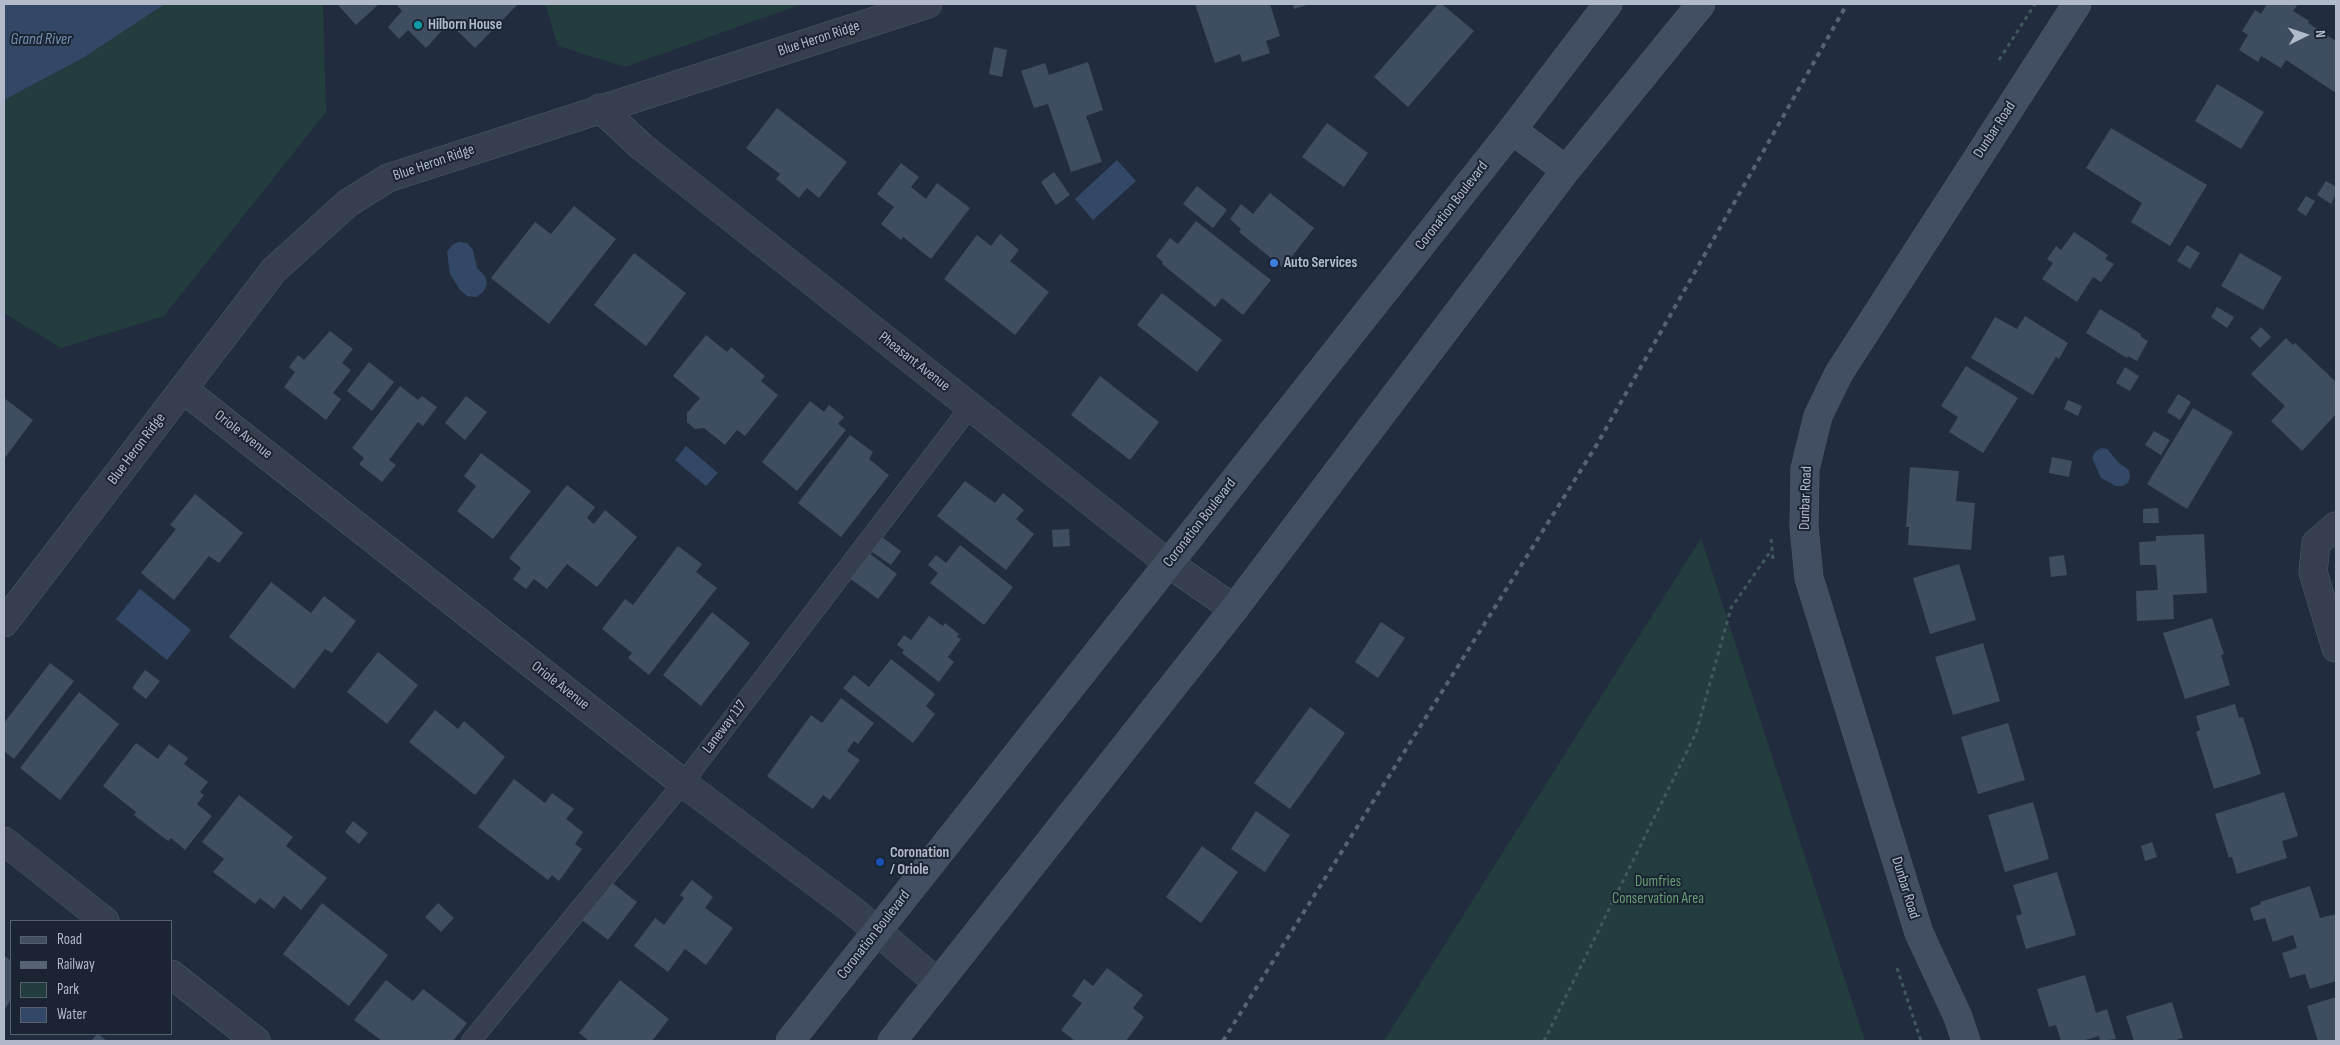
<!DOCTYPE html>
<style>
body{margin:0}
#map{position:relative;width:2340px;height:1045px;overflow:hidden;background:#212d3e;font-family:"Sofia Sans Condensed",sans-serif}
canvas{display:block}
.frame{position:absolute;inset:0;border:5px solid #b0bac9;pointer-events:none}
.legend{position:absolute;left:10px;top:920px;width:162px;height:115px;box-sizing:border-box;background:#1a2432;border:1px solid #56606e;margin:0;padding:6px 9px;list-style:none;font-size:15px;color:#b0bac9}
.legend li{display:flex;align-items:center;gap:10px;height:25px}
.legend b{width:25px;border:1px solid #56606e}
.north{position:absolute;left:2280px;top:10px;width:50px;height:50px;-webkit-text-stroke:4px #1a2432;paint-order:stroke;rotate:86deg;font-size:14px;font-weight:700;line-height:20px;text-align:center;color:#b0bac9}
.north::after{content:'';display:block;margin:auto;width:18px;height:22px;background:#b0bac9;clip-path:polygon(50% 0,100% 100%,50% 72%,0 100%)}
</style>
<div id="map">
<canvas width="2340" height="1045"></canvas>
<div class="frame"></div>
<ul class="legend">
<li><b style="height:6px;background:#424e61"></b>Road</li>
<li><b style="height:6px;background:#566375"></b>Railway</li>
<li><b style="height:14px;background:#233c3e"></b>Park</li>
<li><b style="height:14px;background:#334866"></b>Water</li>
</ul>
<div class="north">N</div>
</div>
<script>
const ctx = document.querySelector('canvas').getContext('2d');
ctx.lineJoin = 'round';
function fillPath(path, color) {
  ctx.fillStyle = color;
  ctx.fill(path, 'evenodd');
}
function poly(rows) {
  const path = new Path2D();
  for (const r of rows) {
    path.moveTo(r[0], r[1]);
    for (let i = 2; i < r.length; i += 2) path.lineTo(r[i], r[i + 1]);
  }
  return path;
}
function trace(path, color, width, dash) {
  ctx.strokeStyle = color;
  ctx.lineWidth = width;
  ctx.lineCap = dash ? 'butt' : 'round';
  ctx.setLineDash(dash || []);
  ctx.stroke(path);
}
function write(font, color, halo, rows, align = 'center') {
  ctx.font = font + ' "Sofia Sans Condensed",sans-serif';
  ctx.lineWidth = 4;
  ctx.setLineDash([]);
  ctx.textBaseline = 'middle';
  ctx.strokeStyle = halo;
  ctx.fillStyle = color;
  for (const [text, x, y, turn = 0] of rows) {
    ctx.save();
    ctx.translate(x, y);
    ctx.rotate((+turn || 0) * Math.PI / 180);
    ctx.textAlign = isNaN(turn) ? turn : align;
    if (halo) ctx.strokeText(text, 0, 0);
    ctx.fillText(text, 0, 0);
    ctx.restore();
  }
}
fillPath(poly([
 [165,4,323,4,326,112,164,316,61,348,4,313,4,100,83,58],
 [545,4,802,4,625,67,558,46],
 [1701,538,1865,1041,1384,1041]
]), '#233c3e');
fillPath(poly([
 [4,4,165,4,83,58,4,100],
 [1117,160,1136,181,1093,220,1075,199],
 [459,242,467,243,473,250,477,268,485,276,487,284,483,292,476,297,467,296,460,290,450,274,447,252,452,245],
 [686,446,718,473,706,486,675,460],
 [2101,448,2107,449,2119,463,2129,470,2130,477,2128,483,2122,486,2116,486,2101,478,2092,458,2095,452],
 [140,589,191,630,167,660,116,619]
]), '#334866');
fillPath(poly([
 [337,4,379,4,356,25],
 [396,4,518,4,475,48,449,23,426,48,408,30,399,39,388,27,402,11],
 [1195,4,1270,4,1280,36,1266,41,1270,53,1242,62,1240,54,1215,63],
 [1293,4,1310,4,1294,9],
 [1438,4,1442,4,1474,31,1408,107,1374,77],
 [2267,4,2298,4,2293,11,2309,21,2308,23,2336,41,2336,93,2286,60,2281,68,2261,56,2258,62,2239,50,2248,35,2242,31,2255,10,2261,14],
 [994,47,1007,50,1002,77,989,74],
 [1088,62,1103,110,1086,116,1102,162,1071,172,1048,104,1034,108,1021,71,1045,63,1049,75],
 [2217,84,2264,112,2241,149,2195,121],
 [777,108,847,162,819,198,807,188,799,198,776,179,780,174,746,148],
 [1327,123,1368,153,1344,187,1302,157],
 [2111,128,2207,185,2170,246,2131,222,2142,203,2086,168],
 [901,163,919,177,911,187,926,199,937,183,970,208,931,259,903,237,901,240,881,224,894,207,877,194],
 [1054,172,1070,195,1056,205,1041,182],
 [2326,181,2336,187,2336,194,2331,204,2317,195],
 [1197,186,1227,210,1213,228,1183,204],
 [1270,193,1314,228,1283,268,1239,232,1241,229,1230,219,1241,204,1253,214],
 [2306,196,2315,201,2306,216,2297,210],
 [574,206,616,239,549,324,491,278,535,222,551,234],
 [1196,221,1271,280,1243,315,1222,298,1215,307,1162,264,1163,262,1156,256,1170,238,1178,244],
 [2074,232,2108,255,2105,259,2114,264,2101,282,2093,277,2077,302,2042,279,2053,263,2047,259,2056,246,2061,250],
 [1000,234,1019,250,1010,261,1049,292,1015,335,944,279,977,235,991,246],
 [2187,245,2200,253,2190,269,2177,261],
 [634,253,686,293,646,346,594,305],
 [2240,253,2282,277,2263,310,2221,286],
 [1162,293,1222,340,1197,372,1137,325],
 [2217,307,2234,317,2227,328,2211,317],
 [2100,309,2141,334,2140,336,2148,341,2137,361,2128,356,2127,358,2086,333],
 [2025,316,2068,343,2059,359,2056,357,2033,395,1971,358,1995,317,2017,329],
 [2261,327,2271,337,2260,348,2250,338],
 [330,331,353,349,342,363,351,370,333,393,341,399,326,420,284,387,295,372,289,367,298,355,304,360],
 [706,335,727,352,731,347,765,376,761,381,778,395,745,436,737,430,725,445,704,428,695,429,687,422,687,413,700,398,673,376],
 [2286,338,2293,345,2295,343,2336,382,2336,414,2302,451,2271,421,2285,406,2251,374],
 [369,362,394,382,372,411,347,391],
 [1966,366,2018,398,1983,453,1949,432,1958,417,1941,406],
 [2125,367,2139,376,2130,391,2116,383],
 [1100,376,1159,422,1130,460,1071,415],
 [400,386,418,400,422,396,437,407,423,426,418,422,389,460,396,465,382,482,359,464,364,458,352,448],
 [2178,394,2191,402,2180,420,2167,412],
 [466,396,487,412,465,440,445,423],
 [4,398,33,420,4,459],
 [2068,400,2082,406,2078,416,2064,409],
 [810,401,824,412,829,405,844,417,838,424,846,430,797,491,762,462],
 [2193,408,2233,432,2187,509,2147,484],
 [2154,431,2170,440,2161,455,2145,445],
 [850,435,873,452,869,459,889,475,841,537,798,503],
 [481,453,531,491,493,539,457,511,476,486,464,476],
 [2052,457,2072,461,2069,477,2049,473],
 [1910,467,1959,471,1956,501,1975,503,1971,550,1908,545,1909,527,1906,527],
 [965,481,995,503,1003,493,1024,510,1016,519,1034,534,1006,570,937,516],
 [567,485,595,507,587,518,594,524,605,510,637,537,597,587,567,564,547,589,534,579,526,589,513,579,521,568,509,558],
 [195,494,243,533,219,563,209,556,174,600,141,573,176,529,170,525],
 [2158,508,2159,523,2143,523,2143,509],
 [1069,529,1070,546,1053,547,1052,530],
 [875,532,901,551,891,565,865,547],
 [2204,534,2207,593,2173,595,2174,619,2137,621,2136,591,2158,590,2156,565,2140,565,2139,542,2156,541,2156,536],
 [960,545,1013,587,984,625,930,583,938,573,928,565,936,555,946,563],
 [678,546,702,564,696,572,717,588,649,675,628,658,632,653,602,629,625,599,633,605],
 [862,548,897,574,878,599,844,574],
 [2064,555,2067,575,2051,577,2049,557],
 [1959,564,1976,620,1930,634,1913,578],
 [271,582,311,613,324,596,356,621,332,653,325,649,294,689,229,637],
 [712,612,750,643,701,706,663,675],
 [929,616,943,626,945,623,959,634,957,637,961,639,948,657,954,662,939,682,902,653,904,650,897,645,904,635,911,640],
 [2212,618,2224,654,2221,655,2230,685,2185,699,2163,633],
 [1381,622,1405,638,1378,678,1355,662],
 [1983,643,2000,701,1953,715,1935,657],
 [378,652,418,685,387,724,347,692],
 [891,659,935,694,926,706,935,714,913,743,843,688,854,675,869,687],
 [50,663,74,681,14,759,4,751,4,723],
 [145,670,160,681,146,699,132,688],
 [79,692,119,724,60,800,20,768],
 [841,698,874,723,858,744,854,741,847,751,860,760,830,800,823,795,813,809,767,776,811,715,822,723],
 [2235,704,2239,718,2243,717,2261,774,2214,789,2196,732,2200,730,2196,716],
 [1310,707,1345,733,1290,809,1254,783],
 [435,710,458,729,464,721,505,757,475,795,409,742],
 [2008,723,2025,780,1978,794,1961,737],
 [136,743,158,759,169,744,188,758,184,764,208,782,200,792,204,795,197,804,212,816,185,850,171,838,168,841,134,815,136,812,103,786],
 [514,779,545,803,552,793,574,809,566,819,583,832,575,844,582,849,559,881,552,875,548,880,478,827],
 [2284,792,2298,836,2282,841,2287,858,2237,874,2232,857,2229,858,2215,814],
 [239,795,293,837,286,846,327,878,301,910,284,896,274,909,260,898,255,904,213,872,224,859,202,842],
 [2033,802,2049,859,2005,872,1988,815],
 [1256,811,1290,835,1265,872,1231,849],
 [353,821,368,833,359,844,345,832],
 [2152,842,2157,857,2145,861,2141,846],
 [1202,846,1238,872,1201,923,1166,897],
 [2057,872,2076,935,2026,949,2016,916,2022,914,2013,885],
 [606,878,637,902,608,940,577,916],
 [692,880,713,897,705,908,733,928,706,965,685,949,668,972,634,946,655,918,664,925,684,898,680,895],
 [2310,886,2320,918,2336,914,2336,981,2310,989,2305,974,2290,978,2282,953,2297,948,2293,935,2273,942,2265,918,2254,921,2250,908,2261,904,2260,902],
 [322,903,388,955,349,1006,283,954],
 [438,903,454,918,441,932,425,917],
 [4,955,11,961,11,1000,4,1010],
 [1107,968,1143,995,1133,1008,1144,1017,1126,1041,1075,1041,1061,1030,1082,1003,1072,996,1084,979,1093,986],
 [2085,975,2096,1013,2107,1009,2116,1039,2100,1041,2099,1036,2082,1041,2061,1041,2056,1025,2049,1027,2037,989],
 [386,980,413,1001,423,989,467,1023,453,1041,382,1041,354,1020],
 [620,980,669,1019,652,1041,589,1041,579,1033],
 [2336,997,2336,1041,2318,1041,2307,1006],
 [2172,1002,2183,1038,2172,1041,2134,1041,2126,1016],
 [97,1034,98,1034,107,1041,91,1041]
]), '#3f4d60');
const lane = poly([
 [471,1041,683,783,970,407]
]);
const street = poly([
 [600,108,642,147,1168,563,1234,609],
 [183,389,683,783,851,909,938,983],
 [2336,526,2316,543,2313,572,2336,648],
 [4,623,274,270,348,203,388,178,928,4],
 [4,841,105,921],
 [171,974,256,1041]
]);
const secondary = poly([
 [1512,130,1566,170],
 [790,1041,1512,130,1608,4],
 [892,1041,1234,609,1566,170,1701,4],
 [1966,1041,1958,1017,1919,933,1809,578,1804,527,1805,469,1818,416,1839,373,2077,4]
]);
trace(lane, '#505a68', 20);
trace(street, '#505a68', 29);
trace(secondary, '#505a68', 29);
trace(poly([
 [1999,60,2035,4],
 [1771,539,1773,560],
 [1897,968,1921,1041],
 [1544,1041,1696,733,1731,608,1770,552]
]), '#40595c', 3, [4, 4]);
trace(lane, '#353f4d', 19);
trace(street, '#353f4d', 28);
trace(secondary, '#424e61', 28);
trace(poly([
 [1223,1041,1596,446,1847,4]
]), '#566375', 4, [5, 5]);
for (const [x, y, r, color] of [
 [418,25,5,"#0f9aa8"],
 [1274,263,5,"#3f7fe0"],
 [880,862,5,"#1a4fb4"]
]) {
  const dot = new Path2D();
  dot.arc(x, y, r, 0, 2 * Math.PI);
  ctx.fillStyle = color;
  ctx.fill(dot);
  trace(dot, '#1a2432', 2);
}
write('bold 15px', '#b0bac9', '#1a2432', [
 ["Hilborn House",428,25],
 ["Auto Services",1284,263],
 ["Coronation",890,853],
 ["/ Oriole",890,870]
], 'left');
write('15px', '#b0bac9', '#1a2432', [
 ["Blue Heron Ridge",819,39,-18],
 ["Dunbar Road",1995,130,-57],
 ["Blue Heron Ridge",434,163,-19],
 ["Coronation Boulevard",1452,206,-52],
 ["Pheasant Avenue",914,362,38],
 ["Oriole Avenue",243,435,38],
 ["Blue Heron Ridge",137,449,-53],
 ["Dunbar Road",1806,498,-88],
 ["Coronation Boulevard",1200,523,-52],
 ["Oriole Avenue",560,686,38],
 ["Laneway 117",725,727,-53],
 ["Dunbar Road",1905,888,73],
 ["Coronation Boulevard",874,935,-52]
]);
write('15px', '#659c71', '#1a2432', [
 ["Dumfries",1658,882],
 ["Conservation Area",1658,899]
]);
write('italic 16px', '#7590b3', '#1a2432', [
 ["Grand River",41,40]
]);
</script>
